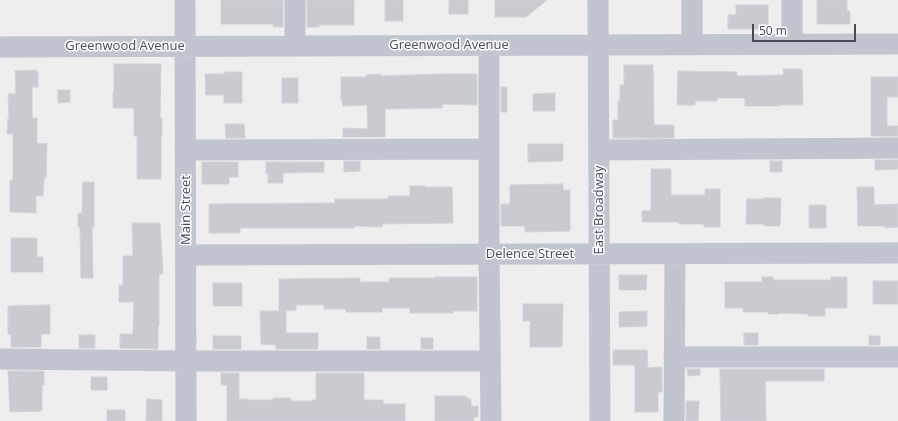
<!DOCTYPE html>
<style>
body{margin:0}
#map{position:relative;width:898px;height:421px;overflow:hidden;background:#efeded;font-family:"Open Sans",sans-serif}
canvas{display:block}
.scale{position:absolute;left:752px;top:24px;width:104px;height:18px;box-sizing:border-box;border:2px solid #474b58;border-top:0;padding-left:5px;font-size:12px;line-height:14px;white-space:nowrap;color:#474b58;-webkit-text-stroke:3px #fff;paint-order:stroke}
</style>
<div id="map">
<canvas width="898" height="421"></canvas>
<div class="scale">50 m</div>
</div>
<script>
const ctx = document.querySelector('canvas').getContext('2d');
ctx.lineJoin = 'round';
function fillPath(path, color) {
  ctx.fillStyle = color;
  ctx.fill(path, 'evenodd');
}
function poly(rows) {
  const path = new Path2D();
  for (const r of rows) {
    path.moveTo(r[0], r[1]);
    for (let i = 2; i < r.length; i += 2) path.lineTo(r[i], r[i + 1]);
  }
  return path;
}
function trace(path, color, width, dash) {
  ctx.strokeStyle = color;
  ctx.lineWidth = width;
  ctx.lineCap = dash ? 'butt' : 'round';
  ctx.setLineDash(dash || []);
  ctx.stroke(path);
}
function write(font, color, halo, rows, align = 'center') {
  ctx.font = font + ' "Open Sans",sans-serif';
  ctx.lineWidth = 3;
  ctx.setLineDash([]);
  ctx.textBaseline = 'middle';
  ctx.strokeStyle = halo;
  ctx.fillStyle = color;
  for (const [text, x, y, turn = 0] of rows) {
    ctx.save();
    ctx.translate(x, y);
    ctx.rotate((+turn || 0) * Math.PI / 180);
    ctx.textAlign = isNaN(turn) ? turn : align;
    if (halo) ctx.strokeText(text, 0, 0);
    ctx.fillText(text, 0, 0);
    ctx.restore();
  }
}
const building = poly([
 [221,0,283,0,283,27,273,27,273,24,221,24,221,0],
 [307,0,354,0,354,25,319,25,319,27,307,27,307,0],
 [385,0,403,0,403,21,385,21,385,0],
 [449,0,468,0,468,14,449,14,449,0],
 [495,0,547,0,526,17,495,17,495,0],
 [817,0,847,0,847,11,850,11,850,24,817,24,817,0],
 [736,5,768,5,768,29,728,29,728,15,736,15,736,5],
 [114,64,161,64,160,118,162,118,162,136,161,136,161,179,137,179,137,136,134,136,134,108,113,108,113,92,114,92,114,64],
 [624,65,653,65,654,125,674,125,674,138,613,138,613,120,618,120,618,101,620,101,620,85,624,85,624,65],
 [783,69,802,69,803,105,779,105,779,106,745,106,745,98,717,98,717,101,695,101,695,105,677,105,678,71,737,72,737,76,784,75,783,69],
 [36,70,36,72,38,72,38,87,32,87,32,118,37,118,37,144,47,143,46,178,44,178,43,196,36,196,36,213,10,212,10,180,13,180,13,134,7,134,8,118,9,118,8,94,16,94,15,71,36,70],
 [224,72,242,72,242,103,224,103,224,95,206,95,205,74,224,74,224,72],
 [380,74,380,76,444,74,477,74,477,105,442,104,442,108,385,109,385,137,343,137,343,128,368,129,367,105,343,106,342,100,341,100,341,77,367,77,366,75,380,74],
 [871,77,898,77,898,97,887,97,887,126,898,126,898,136,871,136,871,77],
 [282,78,298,78,298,103,282,103,282,78],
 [501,87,507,87,507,112,501,112,501,87],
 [58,90,70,90,70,102,58,103,58,90],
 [555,93,555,111,533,111,533,94,555,93],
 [225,124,244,124,245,138,226,138,225,124],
 [528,144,563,144,563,161,528,162,528,144],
 [875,160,898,160,898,169,875,170,875,160],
 [344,161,360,161,360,171,344,172,344,161],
 [770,161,782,161,782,172,770,172,770,161],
 [202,162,238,162,238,177,229,177,229,184,202,184,202,162],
 [266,162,324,162,324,172,283,173,283,183,268,183,268,173,266,173,266,162],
 [651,169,671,169,671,195,705,195,705,189,720,189,720,227,704,227,704,224,679,224,679,222,642,222,642,211,651,211,651,169],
 [83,182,94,182,94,227,92,227,93,278,81,278,80,227,78,227,78,213,82,213,83,182],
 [563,184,563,190,570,190,570,231,525,232,525,226,501,226,501,204,510,204,510,185,563,184],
 [410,186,425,186,425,187,452,187,453,223,382,224,382,227,354,226,354,228,240,228,240,233,209,233,209,204,335,203,335,199,388,199,388,196,410,196,410,186],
 [857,187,874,187,874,205,898,204,898,227,885,228,885,226,858,226,857,187],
 [764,198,781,198,780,226,764,226,764,224,746,224,747,199,764,199,764,198],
 [809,205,826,205,826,228,809,228,809,205],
 [132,223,160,223,163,274,159,274,159,325,158,325,158,349,120,348,120,334,133,334,134,302,119,302,119,285,123,285,123,256,133,256,132,223],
 [11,238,37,238,37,257,43,257,43,272,11,272,11,238],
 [619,275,647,275,646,290,619,290,619,275],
 [435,277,477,277,477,311,453,311,453,313,410,313,410,308,382,308,382,312,346,312,346,309,324,309,324,305,296,305,296,310,279,311,279,279,360,278,360,282,389,282,389,278,435,278,435,277],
 [762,277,773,277,773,280,831,280,831,277,847,277,847,308,825,308,825,316,808,316,808,314,779,313,779,314,768,314,768,312,743,312,743,308,725,308,725,282,762,282,762,277],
 [873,281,898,281,898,304,873,304,873,281],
 [213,283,242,283,242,306,213,306,213,283],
 [523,304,563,304,562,347,530,347,530,321,523,321,523,304],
 [50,305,50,334,41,334,41,347,11,347,11,334,8,334,8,306,50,305],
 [260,311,286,311,286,333,318,333,318,349,276,349,276,345,261,344,260,311],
 [647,311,647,326,619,327,619,312,647,311],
 [744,333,758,333,758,345,744,345,744,333],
 [79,335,95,335,95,348,79,348,79,335],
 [213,336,241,336,241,349,213,349,213,336],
 [869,336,880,336,880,345,869,345,869,336],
 [367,337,380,337,380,349,367,349,367,337],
 [421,338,433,338,433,349,421,349,421,338],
 [613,350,647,350,648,368,662,367,662,392,658,392,658,412,635,412,635,365,613,365,613,350],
 [687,369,700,369,700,375,688,376,687,369],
 [720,369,824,369,824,381,765,381,766,421,721,421,720,369],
 [8,371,44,371,44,385,42,385,42,411,10,412,8,371],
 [221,373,239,373,239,399,248,399,248,400,273,400,273,398,291,398,291,401,312,401,312,400,316,400,316,373,364,373,364,400,383,400,383,404,405,404,405,421,227,421,227,385,221,385,221,373],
 [91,377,107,377,107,390,91,390,91,377],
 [435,396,466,396,467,398,471,399,471,406,478,406,478,417,474,417,474,421,435,421,435,396],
 [147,399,162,400,162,421,146,421,147,399],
 [686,401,699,401,698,421,686,421,686,401],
 [107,410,125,410,125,421,107,421,107,410]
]);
fillPath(building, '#cacbd1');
trace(building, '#d1d1d8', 1);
trace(poly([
 [185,0,186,421],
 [598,0,600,421],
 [692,0,692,45],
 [792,44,792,0],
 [489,45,489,254,491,421],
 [295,46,295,0],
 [0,47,898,44],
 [185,150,489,149],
 [599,150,898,148],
 [186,255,898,253],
 [674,357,898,357],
 [0,359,186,361,490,361],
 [674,421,675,254]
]), '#c1c5d0', 21);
write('13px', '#474b58', '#fff', [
 ["Greenwood Avenue",449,45],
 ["Greenwood Avenue",125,46],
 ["Main Street",186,210,-90],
 ["East Broadway",599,210,-90],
 ["Delence Street",530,254]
]);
</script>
